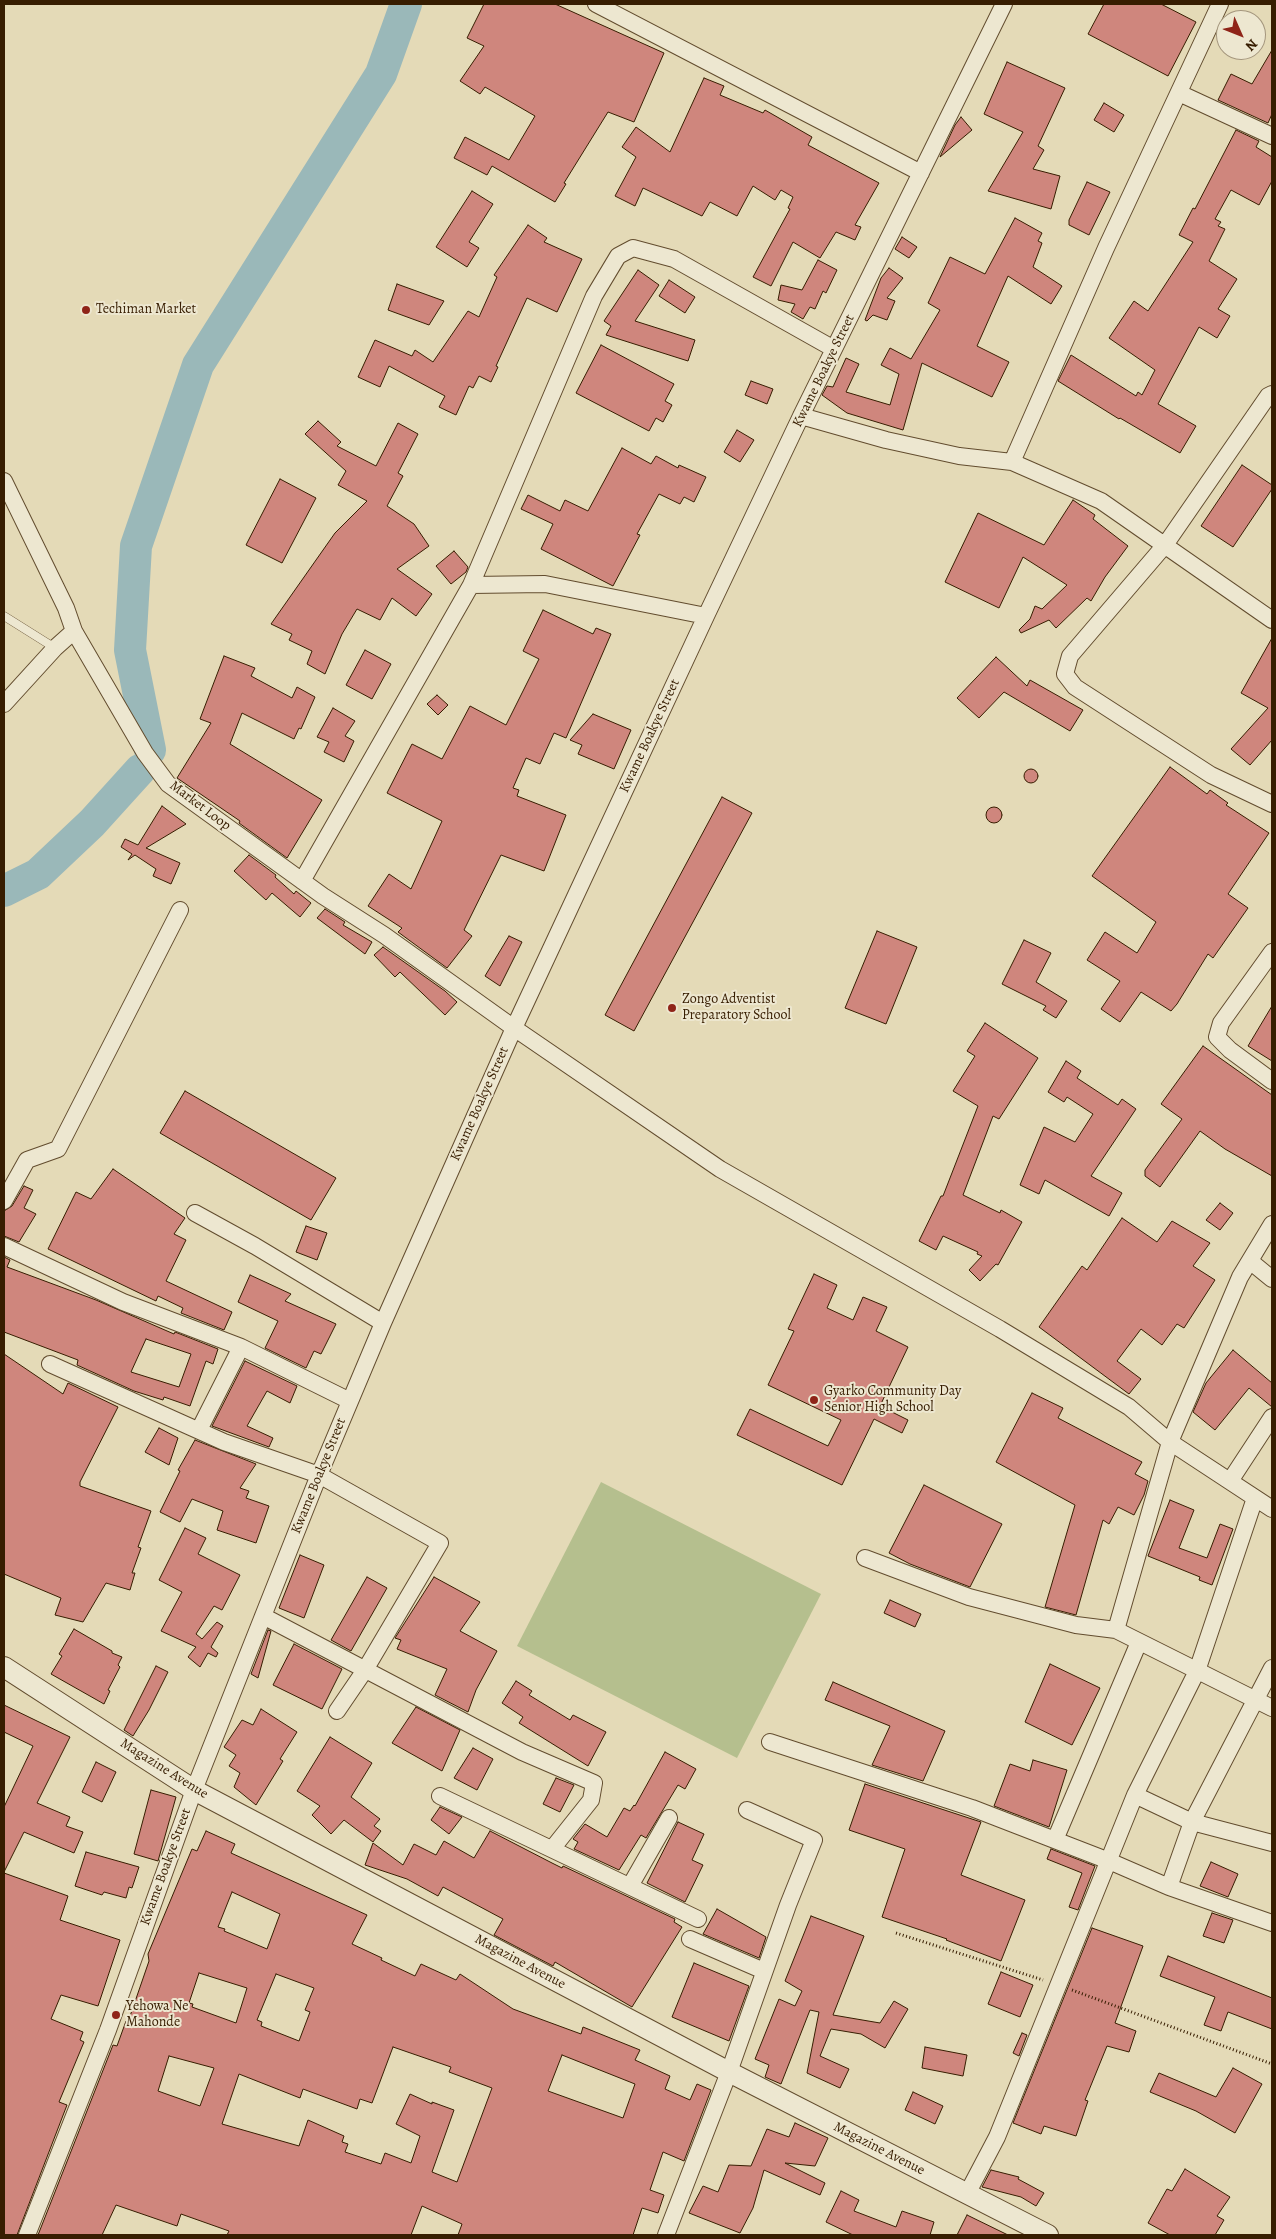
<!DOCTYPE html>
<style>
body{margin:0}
#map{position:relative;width:1276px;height:2239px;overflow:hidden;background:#e4dab7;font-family:Alegreya,serif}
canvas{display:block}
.frame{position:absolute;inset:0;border:5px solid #371d01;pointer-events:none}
.north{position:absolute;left:1216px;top:10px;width:50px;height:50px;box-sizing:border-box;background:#ede7d0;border:1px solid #a4967d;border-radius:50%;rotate:134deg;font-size:14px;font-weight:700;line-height:20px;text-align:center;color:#371d01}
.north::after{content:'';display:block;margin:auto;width:18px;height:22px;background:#8f2418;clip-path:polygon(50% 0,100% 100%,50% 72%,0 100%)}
</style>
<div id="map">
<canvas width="1276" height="2239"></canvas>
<div class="frame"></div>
<div class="north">N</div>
</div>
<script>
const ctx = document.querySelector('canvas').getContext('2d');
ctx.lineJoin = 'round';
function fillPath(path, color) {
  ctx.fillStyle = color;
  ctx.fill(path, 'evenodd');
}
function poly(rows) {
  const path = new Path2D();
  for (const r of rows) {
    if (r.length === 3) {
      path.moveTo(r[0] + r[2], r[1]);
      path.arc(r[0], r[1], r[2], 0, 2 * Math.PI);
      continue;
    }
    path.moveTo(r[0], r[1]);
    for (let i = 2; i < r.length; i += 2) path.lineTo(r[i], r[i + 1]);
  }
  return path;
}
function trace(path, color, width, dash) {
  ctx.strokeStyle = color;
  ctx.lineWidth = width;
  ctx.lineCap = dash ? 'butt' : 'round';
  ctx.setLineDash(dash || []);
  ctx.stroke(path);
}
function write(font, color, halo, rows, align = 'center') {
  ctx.font = font + ' Alegreya,serif';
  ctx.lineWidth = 4;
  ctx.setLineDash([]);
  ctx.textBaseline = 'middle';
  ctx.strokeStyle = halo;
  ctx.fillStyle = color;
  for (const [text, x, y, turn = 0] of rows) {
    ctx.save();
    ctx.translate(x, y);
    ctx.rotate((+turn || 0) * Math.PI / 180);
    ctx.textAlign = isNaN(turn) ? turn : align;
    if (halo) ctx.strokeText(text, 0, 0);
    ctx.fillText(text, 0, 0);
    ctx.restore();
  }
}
fillPath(poly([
 [601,1482,821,1594,737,1758,517,1646]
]), '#b5bf8e');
trace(poly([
 [150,750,130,650,136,546,198,365,381,74,406,4],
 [4,891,38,874,92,823,140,770]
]), '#9ab8b9', 32);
const building = poly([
 [484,4,555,4,664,53,634,122,608,112,564,183,566,184,555,202,492,166,487,175,454,158,465,137,509,160,535,116,485,87,480,94,460,81,484,46,467,38,484,4],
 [1104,4,1161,4,1196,22,1168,76,1088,34,1104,4],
 [1272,50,1272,114,1268,123,1218,100,1231,74,1252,84,1272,50],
 [1007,62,1065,88,1038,146,1044,150,1033,169,1060,176,1051,209,988,191,1023,132,984,114,1007,62],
 [704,78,724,86,720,95,763,113,765,110,812,137,808,145,879,183,855,225,861,227,855,240,836,232,820,258,793,242,771,286,753,277,790,209,788,208,793,197,781,190,775,200,753,186,737,216,710,202,702,216,643,188,635,206,615,196,636,157,622,147,636,127,670,152,704,78],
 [1104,103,1124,115,1114,132,1094,120,1104,103],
 [961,117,972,130,940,157,955,125,961,117],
 [1236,130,1259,141,1256,147,1272,157,1272,181,1259,205,1231,190,1215,219,1221,222,1218,226,1225,229,1209,261,1237,279,1218,309,1230,316,1217,338,1199,327,1158,404,1196,426,1180,453,1120,418,1119,419,1058,381,1071,355,1136,396,1138,392,1142,395,1155,370,1109,338,1134,301,1148,311,1193,242,1179,235,1193,208,1195,209,1236,130],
 [1087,182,1110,192,1089,235,1069,225,1069,220,1087,182],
 [472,191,493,204,469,242,479,248,467,267,436,247,472,191],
 [1015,218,1042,233,1038,241,1042,243,1033,267,1062,286,1051,304,1008,276,977,346,1009,362,992,397,922,363,903,430,847,413,822,395,827,386,833,387,846,358,859,364,846,392,890,405,899,374,881,365,890,348,911,359,940,310,928,303,950,257,985,274,1015,218],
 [528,225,547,238,544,242,582,259,557,312,527,298,496,366,498,367,491,382,479,376,473,388,469,386,456,415,439,407,445,396,389,366,380,387,358,377,375,340,412,356,415,350,433,362,468,311,479,317,497,277,494,275,528,225],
 [902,237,917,247,909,258,895,249,902,237],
 [818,260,837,270,826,293,823,291,815,309,810,307,803,319,791,312,795,304,778,300,781,285,802,290,818,260],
 [889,268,903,278,887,298,895,301,887,320,873,315,867,321,865,320,881,278,889,268],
 [638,270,659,285,635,321,695,340,688,361,606,335,611,326,604,321,638,270],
 [669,280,695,297,685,313,659,296,669,280],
 [397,284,444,301,429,325,388,310,397,284],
 [601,345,674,384,665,401,672,405,663,422,656,418,649,431,576,393,601,345],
 [751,381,773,389,767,404,745,395,751,381],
 [318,421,341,442,337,446,376,466,398,423,418,434,398,473,403,476,387,506,414,524,429,546,397,569,432,594,416,616,392,598,380,620,357,609,342,634,325,674,307,664,312,651,289,640,292,634,271,624,335,533,367,501,338,485,346,471,305,434,318,421],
 [737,430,754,440,740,462,724,452,737,430],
 [622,448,651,464,656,456,678,468,679,465,706,477,694,502,684,497,680,504,659,494,637,534,640,535,613,586,541,549,553,524,521,509,528,495,560,511,565,500,588,511,622,448],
 [1242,465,1272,485,1272,489,1233,547,1201,526,1242,465],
 [280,479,316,498,282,563,246,545,280,479],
 [1073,500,1095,515,1093,519,1128,546,1105,577,1091,601,1087,598,1056,628,1049,620,1021,633,1019,630,1030,619,1035,606,1042,609,1067,585,1023,557,999,608,945,582,978,513,1044,545,1073,500],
 [454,551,468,567,466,572,451,584,436,566,454,551],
 [543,610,593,634,596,628,611,634,566,738,554,733,540,764,526,758,513,788,519,790,517,796,566,815,544,871,501,855,464,930,472,936,447,968,398,932,402,928,368,906,389,874,411,889,442,821,387,793,412,744,442,759,470,706,506,725,539,659,523,651,543,610],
 [1272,638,1272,740,1250,765,1231,749,1268,708,1241,693,1272,638],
 [365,650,391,664,372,699,346,685,365,650],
 [224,656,255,668,251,676,292,698,297,687,315,697,301,729,299,728,294,739,242,713,230,744,322,800,287,858,239,823,240,821,177,778,211,723,200,719,224,656],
 [996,657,1027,686,1030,680,1083,710,1070,731,1004,692,979,718,957,698,996,657],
 [437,695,448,705,438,715,427,704,437,695],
 [333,708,355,721,345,736,354,741,344,762,324,752,329,742,317,737,333,708],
 [593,714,631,730,614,769,578,754,582,745,570,740,593,714],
 [1170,767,1207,794,1210,790,1228,803,1226,805,1269,833,1228,894,1248,908,1213,958,1208,954,1177,1004,1171,1011,1141,992,1120,1022,1101,1009,1120,981,1087,960,1105,932,1137,953,1156,922,1092,876,1170,767],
 [1031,776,7],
 [722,797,752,813,634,1031,605,1015,722,797],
 [162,806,186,824,146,848,180,863,171,884,153,876,156,869,135,855,128,860,132,854,121,847,125,839,138,845,162,806],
 [994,815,8],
 [249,855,276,875,275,877,294,894,296,891,311,903,300,917,272,893,266,900,234,871,249,855],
 [325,909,345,922,343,925,372,942,365,954,317,918,325,909],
 [877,931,917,947,886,1024,845,1008,877,931],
 [509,936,522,942,500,986,485,976,509,936],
 [1024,940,1051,953,1036,982,1067,1001,1056,1018,1043,1010,1046,1006,1002,984,1024,940],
 [383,947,445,991,457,1002,445,1015,400,972,395,977,374,955,383,947],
 [1272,1006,1272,1061,1248,1046,1272,1006],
 [985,1023,1038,1058,999,1119,993,1116,963,1195,1000,1213,1001,1210,1022,1222,998,1265,996,1264,980,1281,969,1270,982,1256,977,1254,978,1252,943,1236,936,1250,919,1241,941,1196,943,1196,978,1106,953,1091,975,1056,967,1051,985,1023],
 [1203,1046,1272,1095,1272,1176,1225,1149,1200,1131,1160,1187,1145,1176,1145,1170,1182,1119,1161,1104,1203,1046],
 [1066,1061,1081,1071,1077,1078,1118,1105,1122,1099,1136,1109,1091,1176,1122,1193,1109,1216,1045,1180,1039,1194,1020,1185,1044,1127,1075,1142,1093,1114,1067,1097,1064,1102,1048,1092,1066,1061],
 [185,1091,336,1178,311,1220,160,1133,185,1091],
 [113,1169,185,1218,174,1234,186,1240,166,1281,232,1312,224,1330,181,1313,183,1308,158,1296,156,1301,48,1249,76,1192,91,1199,113,1169],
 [24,1186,33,1190,24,1208,36,1214,19,1242,4,1236,4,1211,12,1206,24,1186],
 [1220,1203,1233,1213,1220,1230,1206,1220,1220,1203],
 [1122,1218,1157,1242,1172,1221,1210,1243,1193,1266,1215,1280,1184,1328,1177,1324,1162,1345,1141,1329,1117,1361,1141,1379,1129,1394,1039,1327,1082,1266,1087,1270,1122,1218],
 [306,1226,327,1233,317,1260,296,1252,306,1226],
 [4,1257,10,1260,7,1267,96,1300,174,1334,175,1332,218,1349,213,1364,206,1361,190,1406,164,1397,163,1400,134,1391,77,1365,78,1360,4,1332,4,1257],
 [146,1339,191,1354,179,1387,131,1372,146,1339],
 [814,1274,837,1285,827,1308,853,1320,863,1297,887,1307,876,1331,908,1347,880,1406,908,1420,902,1433,874,1419,842,1485,737,1435,750,1409,828,1446,841,1420,768,1385,794,1331,788,1329,814,1274],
 [250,1275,291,1294,285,1301,336,1324,321,1354,314,1351,306,1368,265,1348,278,1321,238,1302,250,1275],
 [1233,1350,1272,1383,1272,1407,1249,1388,1215,1430,1193,1412,1206,1383,1233,1350],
 [4,1354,63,1394,68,1383,118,1407,80,1482,80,1486,151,1511,138,1547,141,1548,132,1573,135,1573,130,1590,106,1583,83,1622,55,1615,61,1598,4,1574,4,1354],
 [245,1361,297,1386,290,1403,267,1391,247,1426,273,1438,269,1447,212,1426,245,1361],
 [1032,1393,1063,1408,1058,1418,1142,1462,1135,1474,1148,1481,1144,1495,1134,1515,1118,1507,1109,1524,1103,1520,1076,1615,1045,1607,1075,1505,996,1462,1032,1393],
 [159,1428,178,1438,169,1465,145,1452,159,1428],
 [195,1440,256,1464,240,1488,249,1491,246,1498,269,1506,256,1543,217,1530,223,1511,192,1499,180,1522,160,1512,180,1471,178,1470,195,1440],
 [924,1485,1002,1524,970,1587,910,1564,889,1553,924,1485],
 [1170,1500,1194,1510,1179,1548,1207,1558,1220,1524,1233,1529,1212,1585,1199,1580,1200,1577,1148,1556,1170,1500],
 [185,1528,206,1538,198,1554,240,1575,222,1610,214,1606,196,1634,202,1639,217,1622,223,1626,211,1647,218,1653,216,1657,208,1653,200,1667,188,1657,196,1647,161,1631,182,1592,159,1580,185,1528],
 [300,1555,324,1565,304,1618,279,1608,300,1555],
 [367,1577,387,1588,351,1651,331,1640,367,1577],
 [434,1577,480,1602,460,1631,497,1651,476,1690,468,1712,435,1695,447,1669,397,1649,401,1640,395,1638,434,1577],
 [890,1600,921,1614,915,1627,884,1613,890,1600],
 [74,1629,112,1651,112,1653,122,1657,118,1665,120,1667,108,1690,110,1691,104,1704,51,1674,62,1656,59,1654,74,1629],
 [268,1630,271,1631,258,1678,251,1674,268,1630],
 [294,1644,342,1669,322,1709,273,1685,294,1644],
 [1050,1664,1100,1688,1072,1745,1025,1722,1050,1664],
 [156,1666,168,1672,149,1710,133,1736,124,1730,156,1666],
 [516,1681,532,1691,529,1695,570,1720,573,1715,606,1732,588,1766,519,1723,523,1717,502,1703,516,1681],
 [833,1682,945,1731,923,1781,872,1765,890,1726,825,1700,833,1682],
 [4,1705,70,1737,37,1803,70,1817,66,1826,83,1832,74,1853,24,1832,4,1872,4,1807,33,1746,4,1732,4,1705],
 [416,1707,460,1730,442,1771,392,1743,416,1707],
 [261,1709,297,1732,280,1759,283,1761,256,1805,234,1787,240,1773,229,1766,236,1755,224,1747,242,1720,253,1725,261,1709],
 [330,1737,372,1763,351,1797,380,1819,374,1826,381,1831,373,1842,344,1820,331,1834,312,1815,320,1806,297,1791,330,1737],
 [473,1748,493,1759,477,1790,454,1778,473,1748],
 [665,1752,696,1769,685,1789,678,1785,646,1838,641,1835,619,1870,574,1849,578,1842,573,1839,585,1824,607,1837,624,1808,630,1811,634,1805,635,1806,665,1752],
 [1033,1760,1067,1770,1049,1827,994,1806,1010,1764,1030,1771,1033,1760],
 [96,1762,116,1772,102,1802,82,1792,96,1762],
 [556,1778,574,1785,560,1812,543,1804,556,1778],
 [865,1784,981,1822,961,1875,1025,1900,1001,1961,946,1940,947,1939,882,1917,905,1849,849,1830,865,1784],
 [151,1790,176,1797,158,1861,134,1854,151,1790],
 [440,1807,462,1817,449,1834,431,1820,440,1807],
 [678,1822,704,1834,692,1860,703,1865,685,1902,647,1883,678,1822],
 [206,1831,235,1844,231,1853,367,1915,352,1944,382,1958,381,1960,415,1976,421,1964,456,1980,460,1974,513,2009,581,2034,583,2027,640,2050,635,2060,670,2076,665,2089,690,2100,697,2084,711,2090,684,2161,663,2152,650,2190,664,2195,658,2213,642,2208,633,2235,458,2235,462,2224,422,2206,411,2235,227,2235,229,2231,181,2214,177,2226,116,2205,102,2235,38,2235,113,2045,117,2046,126,2021,128,2022,149,1961,148,1954,192,1849,197,1851,206,1831],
 [232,1892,280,1914,267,1949,224,1931,225,1929,218,1927,232,1892],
 [199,1973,247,1988,236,2023,192,2007,193,2004,189,2003,199,1973],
 [276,1974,314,1988,305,2010,310,2012,299,2041,261,2026,262,2022,257,2020,276,1974],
 [393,2047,451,2067,449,2072,492,2088,457,2182,432,2172,454,2110,432,2102,432,2104,410,2094,396,2124,420,2136,411,2163,385,2153,381,2164,345,2152,348,2144,342,2142,344,2136,308,2120,299,2146,222,2124,239,2074,300,2098,303,2089,357,2109,360,2099,372,2103,393,2047],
 [562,2055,635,2084,623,2118,548,2091,562,2055],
 [169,2056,214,2068,200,2106,158,2091,169,2056],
 [490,1831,552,1863,562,1868,563,1866,675,1919,674,1922,682,1927,632,2007,555,1962,553,1966,494,1935,503,1919,443,1887,438,1896,407,1879,365,1865,373,1843,403,1865,414,1844,436,1855,444,1841,474,1858,490,1831],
 [1051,1849,1095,1866,1078,1910,1069,1907,1082,1873,1047,1859,1051,1849],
 [86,1852,139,1867,132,1888,129,1887,126,1898,104,1892,102,1895,75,1886,86,1852],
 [1211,1862,1238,1874,1228,1897,1200,1886,1211,1862],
 [4,1873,68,1896,60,1920,120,1940,98,2006,61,1995,51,2019,83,2032,80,2040,84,2042,59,2102,67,2105,17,2235,4,2235,4,1873],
 [717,1909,766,1937,759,1958,703,1934,717,1909],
 [1212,1913,1233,1920,1224,1943,1203,1936,1212,1913],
 [811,1916,864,1936,833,2015,880,2023,894,2001,908,2009,885,2048,861,2034,831,2029,820,2056,849,2069,840,2088,807,2073,819,2012,810,2010,781,2084,765,2077,769,2065,755,2059,779,1999,795,2006,802,1991,785,1981,811,1916],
 [1092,1928,1143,1946,1115,2023,1136,2031,1129,2052,1107,2046,1085,2100,1088,2101,1076,2136,1044,2126,1041,2134,1013,2123,1092,1928],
 [1168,1956,1272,1998,1272,2029,1228,2012,1221,2031,1204,2025,1215,1997,1160,1976,1168,1956],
 [694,1963,749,1986,729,2041,672,2017,694,1963],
 [1001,1972,1033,1985,1020,2017,988,2004,1001,1972],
 [1022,2033,1027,2035,1019,2056,1013,2053,1022,2033],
 [925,2047,967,2055,963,2076,922,2068,925,2047],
 [1233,2068,1262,2084,1235,2133,1196,2111,1150,2092,1159,2073,1216,2097,1233,2068],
 [913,2092,943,2106,935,2124,905,2110,913,2092],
 [795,2123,828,2138,815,2166,785,2163,825,2183,820,2195,764,2170,753,2208,740,2233,689,2213,703,2186,718,2192,729,2165,751,2166,767,2129,789,2137,795,2123],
 [1185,2169,1230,2197,1217,2216,1224,2220,1215,2235,1170,2235,1148,2223,1167,2189,1172,2191,1185,2169],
 [991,2170,1019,2177,1018,2179,1044,2193,1036,2206,1021,2197,982,2187,991,2170],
 [841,2191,859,2200,854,2211,896,2227,902,2211,934,2222,930,2235,853,2235,826,2222,841,2191],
 [967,2215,1008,2235,957,2235,967,2215]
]);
fillPath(building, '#cf867d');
trace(building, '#371d01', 1);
const service = poly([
 [4,616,55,648]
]);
const minor = poly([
 [596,4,921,173],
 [1179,93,1272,136],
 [1272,394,1268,396,1165,545,1070,656,1065,674,1075,687,1211,775,1272,804],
 [801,416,886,440,959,456,1012,462,1101,501,1272,620],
 [1012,462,1106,248,1220,4],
 [4,481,66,608,74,631,145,753,168,784,323,896,384,935,514,1028,720,1169,1000,1329,1129,1407,1170,1442,1272,1509],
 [471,585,594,296,618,256,633,248,674,259,834,349],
 [4,704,55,648,74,631],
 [302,881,471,585,545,584,706,616],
 [1272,952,1221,1023,1217,1037,1230,1050,1272,1081],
 [4,1201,27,1160,58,1149,180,910],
 [195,1213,255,1246,383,1323],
 [4,1246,123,1302,241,1347,350,1401],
 [1250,1261,1272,1279],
 [50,1364,224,1442,319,1475,440,1543,365,1670,337,1711],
 [199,1430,241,1347],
 [1230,1481,1272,1417],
 [865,1558,969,1597,1076,1625,1116,1630,1170,1442,1240,1277,1272,1224],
 [263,1616,522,1752,594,1783,591,1800,552,1849],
 [1116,1630,1272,1708],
 [770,1742,972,1808,1109,1861,1169,1887,1272,1923],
 [1135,1795,1192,1822,1272,1843],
 [440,1796,698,1919],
 [1055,1840,1139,1642],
 [630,1886,669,1818],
 [1169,1887,1192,1822,1272,1668],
 [690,1939,764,1971],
 [967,2194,997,2137,1135,1795,1197,1671,1255,1498],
 [27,2235,108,2030,194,1790,319,1475,383,1323,514,1028,706,616,801,416,1004,4],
 [666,2235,729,2072,788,1905,814,1840,747,1810]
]);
const tertiary = poly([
 [4,1667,194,1790,729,2072,1048,2235]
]);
trace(service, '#624c2e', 9);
trace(minor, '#624c2e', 18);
trace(tertiary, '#624c2e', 22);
trace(poly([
 [896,1933,1043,1980],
 [1072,1990,1272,2064]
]), '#371d01', 3, [1, 2.5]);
trace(service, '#ede7d0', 8);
trace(minor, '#ede7d0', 16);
trace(tertiary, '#ede7d0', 20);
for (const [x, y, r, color] of [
 [86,310,5,"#8f2418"],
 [672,1008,5,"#8f2418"],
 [814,1400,5,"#8f2418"],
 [116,2015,5,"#8f2418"]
]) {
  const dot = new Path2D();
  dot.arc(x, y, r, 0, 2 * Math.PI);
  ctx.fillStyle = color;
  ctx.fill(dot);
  trace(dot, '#ede7d0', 2);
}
write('14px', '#371d01', '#ede7d0', [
 ["Techiman Market",96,310],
 ["Zongo Adventist",682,1000],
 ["Preparatory School",682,1016],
 ["Gyarko Community Day",824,1392],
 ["Senior High School",824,1408],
 ["Yehowa Ne",126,2007],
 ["Mahonde",126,2023]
], 'left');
write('14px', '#371d01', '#ede7d0', [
 ["Kwame Boakye Street",824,371,-64],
 ["Kwame Boakye Street",650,736,-65],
 ["Market Loop",200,806,37],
 ["Kwame Boakye Street",480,1104,-66],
 ["Kwame Boakye Street",319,1476,-68],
 ["Magazine Avenue",164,1769,32],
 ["Kwame Boakye Street",166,1867,-70],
 ["Magazine Avenue",520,1962,28],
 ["Magazine Avenue",879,2149,27]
]);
</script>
